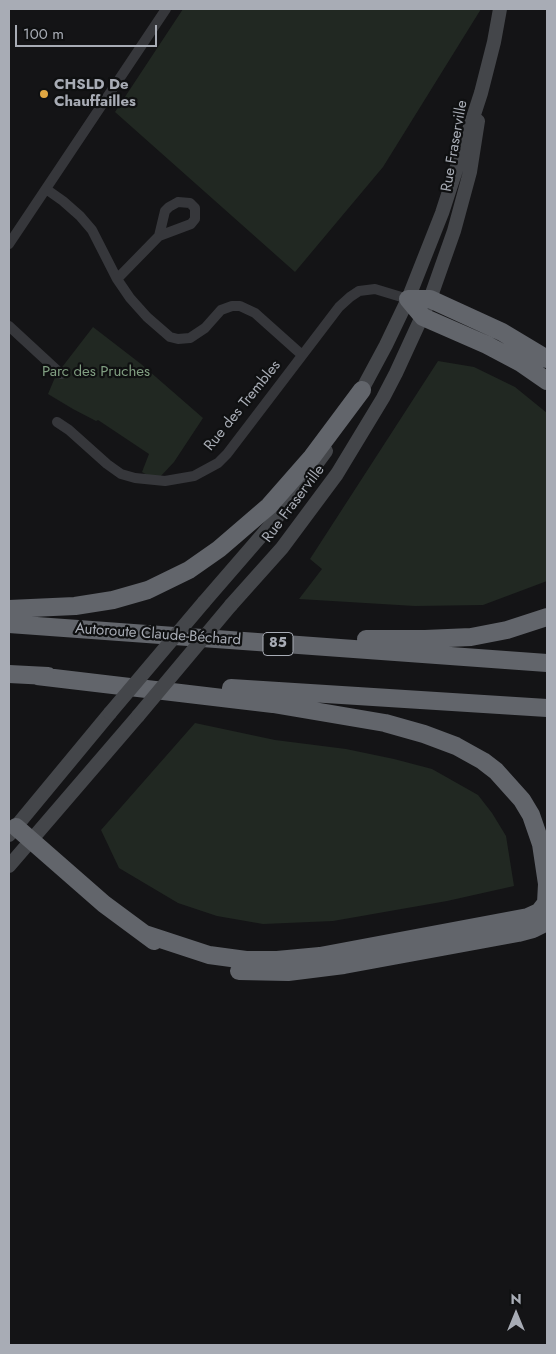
<!DOCTYPE html>
<meta charset="utf-8">
<style>
body{margin:0}
#map{position:relative;width:556px;height:1354px;overflow:hidden;background:#141416;font-family:Jost,sans-serif}
canvas{display:block}
.frame{position:absolute;inset:0;border:10px solid #a8acb5;pointer-events:none}
.north{position:absolute;left:491px;top:1289px;width:50px;height:50px;-webkit-text-stroke:4px #0f1011;paint-order:stroke;rotate:0deg;font-size:14px;font-weight:700;line-height:20px;text-align:center;color:#a8acb5}
.north::after{content:'';display:block;margin:auto;width:18px;height:22px;background:#a8acb5;clip-path:polygon(50% 0,100% 100%,50% 72%,0 100%)}
.scale{position:absolute;left:15px;top:25px;width:142px;height:22px;box-sizing:border-box;border:2px solid #a8acb5;border-top:0;padding-left:6px;font-size:15px;line-height:18px;white-space:nowrap;color:#a8acb5;-webkit-text-stroke:4px #0f1011;paint-order:stroke}
</style>
<div id="map">
<canvas width="556" height="1354"></canvas>
<div class="frame"></div>
<div class="north">N</div>
<div class="scale">100 m</div>
</div>
<script>
const ctx = document.querySelector('canvas').getContext('2d');
ctx.lineJoin = 'round';
function fillPath(path, color) {
  ctx.fillStyle = color;
  ctx.fill(path, 'evenodd');
}
function poly(rows) {
  const path = new Path2D();
  for (const r of rows) {
    path.moveTo(r[0], r[1]);
    for (let i = 2; i < r.length; i += 2) path.lineTo(r[i], r[i + 1]);
  }
  return path;
}
function trace(path, color, width, dash) {
  ctx.strokeStyle = color;
  ctx.lineWidth = width;
  ctx.lineCap = dash ? 'butt' : 'round';
  ctx.setLineDash(dash || []);
  ctx.stroke(path);
}
function write(font, color, halo, rows, align = 'center') {
  ctx.font = font + ' Jost,sans-serif';
  ctx.lineWidth = 4.5;
  ctx.setLineDash([]);
  ctx.textBaseline = 'middle';
  ctx.strokeStyle = halo;
  ctx.fillStyle = color;
  for (const [text, x, y, turn = 0] of rows) {
    ctx.save();
    ctx.translate(x, y);
    ctx.rotate((+turn || 0) * Math.PI / 180);
    ctx.textAlign = isNaN(turn) ? turn : align;
    if (halo) ctx.strokeText(text, 0, 0);
    ctx.fillText(text, 0, 0);
    ctx.restore();
  }
}
fillPath(poly([
 [183,9,481,9,383,167,295,272,115,112],
 [93,327,141,364,203,418,174,462,160,477,149,476,142,472,149,454,98,420,96,421,73,409,48,394,56,375],
 [438,361,474,367,515,387,547,413,547,581,483,605,415,606,299,599,322,569,310,559],
 [195,723,275,740,346,749,394,759,432,769,478,795,492,813,506,836,514,886,447,901,333,921,263,924,217,916,178,903,119,868,101,830]
]), '#212822');
trace(poly([
 [46,189,63,201,80,216,92,230,117,279,130,298,147,317,170,337,178,339,190,338,205,328,221,310,232,306,240,306,255,313,302,355],
 [178,202,190,203,195,208,195,219,191,224,159,236,165,211,169,207,178,202],
 [9,244,166,9],
 [117,279,159,236],
 [9,326,61,374],
 [57,422,69,430,107,464,121,474,135,478,165,481,194,476,218,463,227,454,339,307,350,297,359,291,375,289,408,299]
]), '#36373b', 10);
trace(poly([
 [357,399,386,345,408,299,442,213,481,93,494,42,500,9],
 [204,602,275,520,326,451],
 [231,605,282,548,337,474,383,398,396,373,430,299,454,231,470,172,478,121],
 [9,835,110,713],
 [9,866,138,716]
]), '#44464a', 14);
trace(poly([
 [547,359,502,332,430,299,408,299,423,317,487,345,521,363,547,381],
 [9,609,75,606,113,600,148,590,189,570,219,549,269,506,312,457,362,390],
 [9,624,547,663],
 [366,639,425,639,471,637,507,630,547,617],
 [9,674,48,676],
 [37,676,273,704,385,723,424,734,456,746,483,761,496,771,522,800,531,815,541,844,547,884,546,903,539,912,528,917,320,956,277,960,246,960,209,955,145,934],
 [231,688,547,708],
 [16,827,104,904,154,941],
 [239,971,288,972,344,965,518,933,533,929,547,922]
]), '#62656b', 18);
trace(poly([
 [110,713,204,602],
 [138,716,231,605]
]), '#44464a', 14);
for (const [x, y, r, color] of [
 [44,94,5,"#e0a742"]
]) {
  const dot = new Path2D();
  dot.arc(x, y, r, 0, 2 * Math.PI);
  ctx.fillStyle = color;
  ctx.fill(dot);
  trace(dot, '#0f1011', 2);
}
for (const [x, y, w] of [
 [278,644,30]
]) {
  const box = new Path2D();
  box.roundRect(x - w / 2, y - 11.5, w, 23, 4);
  ctx.fillStyle = '#0f1011';
  ctx.fill(box);
  trace(box, '#a8acb5', 1);
}
write('bold 14px', '#a8acb5', null, [
 ["85",278,644]
]);
write('bold 15px', '#a8acb5', '#0f1011', [
 ["CHSLD De",54,85],
 ["Chauffailles",54,102]
], 'left');
write('15px', '#a8acb5', '#0f1011', [
 ["Rue Fraserville",455,146,-80],
 ["Rue des Trembles",243,406,-51],
 ["Rue Fraserville",294,504,-53],
 ["Autoroute Claude-Béchard",158,635,4]
]);
write('15px', '#809e81', '#0f1011', [
 ["Parc des Pruches",96,372]
]);
</script>
